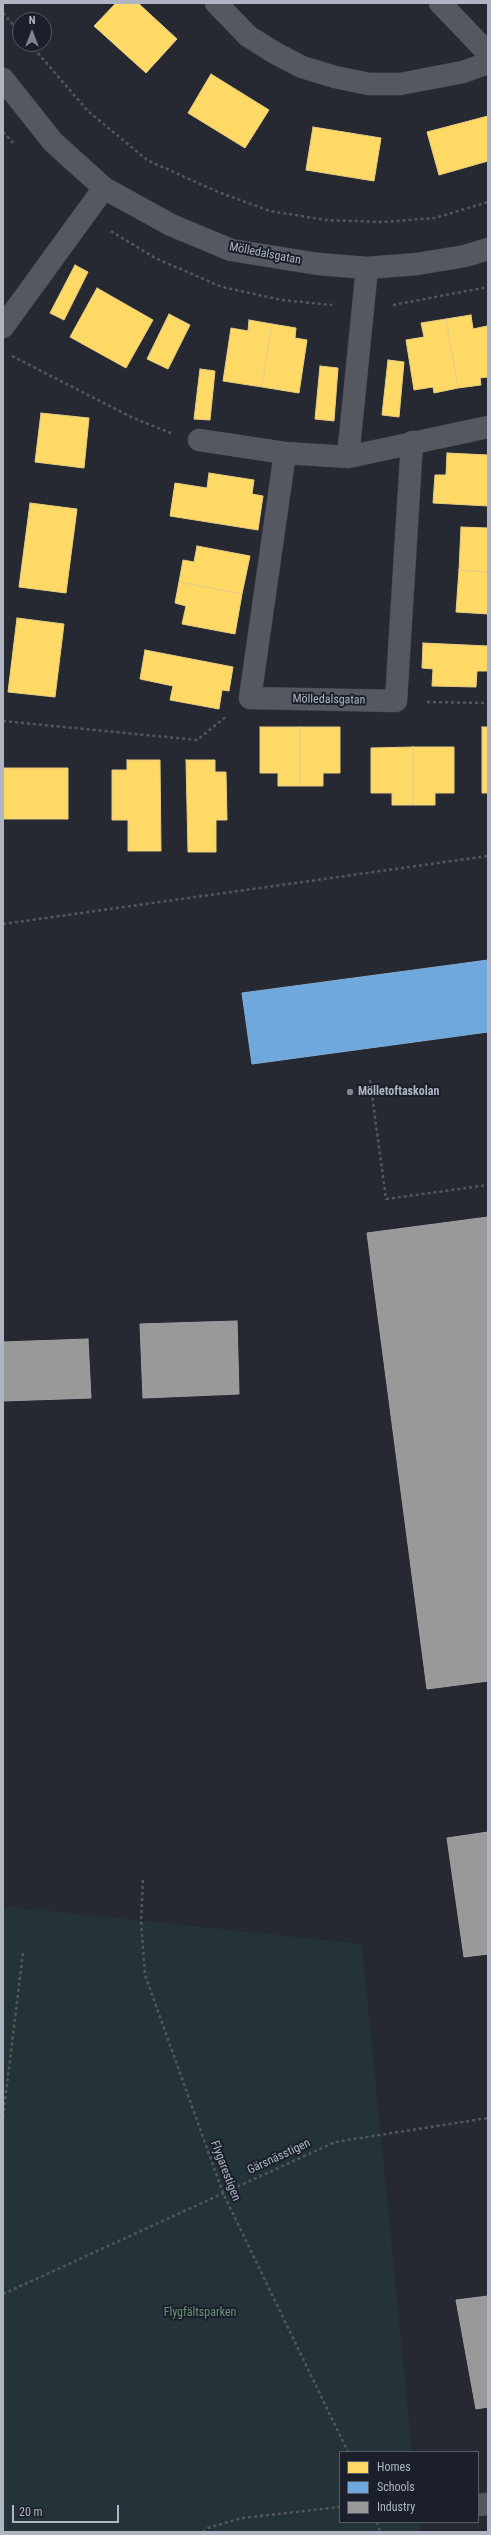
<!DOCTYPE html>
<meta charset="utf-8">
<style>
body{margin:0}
#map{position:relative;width:491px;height:2535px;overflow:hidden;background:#262931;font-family:"Roboto Condensed",sans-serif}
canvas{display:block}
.frame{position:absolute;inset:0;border:4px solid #afb5c3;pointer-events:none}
.legend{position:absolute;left:339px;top:2451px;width:140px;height:72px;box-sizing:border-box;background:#1a1f2b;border:1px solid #565b68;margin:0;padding:5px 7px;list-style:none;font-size:12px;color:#afb5c3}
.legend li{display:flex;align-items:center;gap:8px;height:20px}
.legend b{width:20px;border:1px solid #565b68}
.north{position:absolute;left:12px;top:12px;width:40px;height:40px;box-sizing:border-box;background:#1a1f2b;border:1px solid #565b68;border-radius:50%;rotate:0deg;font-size:11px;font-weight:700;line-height:16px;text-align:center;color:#afb5c3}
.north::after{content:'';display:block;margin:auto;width:14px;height:18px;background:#7f8490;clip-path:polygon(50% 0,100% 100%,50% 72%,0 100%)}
.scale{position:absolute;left:12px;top:2505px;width:107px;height:18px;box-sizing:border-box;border:2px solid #afb5c3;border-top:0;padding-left:5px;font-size:12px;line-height:14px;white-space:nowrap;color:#afb5c3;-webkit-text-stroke:3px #1a1f2b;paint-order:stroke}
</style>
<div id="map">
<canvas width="491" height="2535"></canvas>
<div class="frame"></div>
<ul class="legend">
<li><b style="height:11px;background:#ffd966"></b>Homes</li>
<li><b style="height:11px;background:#6fa8dc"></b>Schools</li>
<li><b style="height:11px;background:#999"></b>Industry</li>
</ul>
<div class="north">N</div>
<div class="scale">20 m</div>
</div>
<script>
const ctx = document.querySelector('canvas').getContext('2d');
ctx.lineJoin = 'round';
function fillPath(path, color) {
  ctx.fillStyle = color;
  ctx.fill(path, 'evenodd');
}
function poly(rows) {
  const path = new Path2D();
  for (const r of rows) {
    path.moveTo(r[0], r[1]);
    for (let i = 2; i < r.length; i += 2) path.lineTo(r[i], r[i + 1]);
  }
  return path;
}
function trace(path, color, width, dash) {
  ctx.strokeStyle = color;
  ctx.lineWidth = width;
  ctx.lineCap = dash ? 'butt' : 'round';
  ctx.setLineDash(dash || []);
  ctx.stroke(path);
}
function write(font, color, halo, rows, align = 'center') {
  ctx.font = font + ' "Roboto Condensed",sans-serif';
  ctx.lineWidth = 4;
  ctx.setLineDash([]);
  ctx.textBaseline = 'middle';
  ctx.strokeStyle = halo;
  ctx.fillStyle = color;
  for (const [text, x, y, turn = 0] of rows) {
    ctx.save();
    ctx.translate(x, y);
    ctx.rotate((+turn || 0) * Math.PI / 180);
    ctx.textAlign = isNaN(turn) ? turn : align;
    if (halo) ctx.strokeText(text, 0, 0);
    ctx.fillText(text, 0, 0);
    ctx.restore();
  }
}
fillPath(poly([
 [3,1906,362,1944,412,2452,340,2452,340,2522,420,2522,421,2532,3,2532]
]), '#243337');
const homes = poly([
 [116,3,138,3,177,39,146,73,94,26,116,3],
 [211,74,269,110,245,148,188,113,211,74],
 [488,116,488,161,439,175,427,132,488,116],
 [313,127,381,138,374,181,306,170,313,127],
 [75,265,88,272,64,320,50,313,75,265],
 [97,288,153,320,126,368,70,337,97,288],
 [169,314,190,325,168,369,147,359,169,314],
 [471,315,473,329,487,326,488,377,480,378,481,385,458,388,446,319,471,315],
 [446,319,458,388,434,393,433,387,414,390,406,340,424,337,421,323,446,319],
 [249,320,272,324,262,387,223,381,231,328,248,331,249,320],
 [272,324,296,328,295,338,307,340,299,393,262,387,272,324],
 [388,360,404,362,399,417,382,415,388,360],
 [320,366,338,368,334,421,315,419,320,366],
 [200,369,215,371,210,420,194,419,200,369],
 [41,413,89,418,84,468,35,462,41,413],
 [447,453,488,455,488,506,433,503,435,475,446,475,447,453],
 [209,473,254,480,252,494,263,496,258,530,170,516,175,483,207,488,209,473],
 [30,503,77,509,66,593,19,587,30,503],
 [461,527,488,528,488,572,459,570,461,527],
 [197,546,250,556,242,594,179,582,183,560,194,562,197,546],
 [459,570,488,572,488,614,456,612,459,570],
 [179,582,242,594,235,634,182,624,186,606,175,603,179,582],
 [17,618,64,624,55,697,8,692,17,618],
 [423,643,488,646,488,671,477,671,476,687,432,686,433,669,422,668,423,643],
 [145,650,233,667,229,691,222,690,219,709,170,700,173,686,140,679,145,650],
 [260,727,300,727,300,786,278,786,278,773,260,773,260,727],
 [300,727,340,727,340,773,323,773,323,786,300,786,300,727],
 [482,727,488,727,488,793,482,793,482,727],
 [413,747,413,805,392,805,392,793,371,793,371,748,413,747],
 [413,747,454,747,454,793,435,793,435,805,413,805,413,747],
 [127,760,160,760,161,851,128,851,128,820,112,820,112,770,127,770,127,760],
 [186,760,215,760,215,772,226,772,227,820,216,820,216,852,188,852,186,760],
 [3,768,68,768,68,819,3,819,3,768]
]);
fillPath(homes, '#ffd966');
trace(homes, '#e7ce82', 1);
const schools = poly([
 [488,960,488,1032,252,1064,242,993,488,960]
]);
fillPath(schools, '#6fa8dc');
trace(schools, '#82acd4', 1);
const industry = poly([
 [488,1217,488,1681,427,1689,367,1233,488,1217],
 [237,1321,239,1394,143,1398,140,1324,237,1321],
 [88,1339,91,1398,3,1401,3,1342,88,1339],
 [488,1832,488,1954,464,1957,447,1838,488,1832],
 [488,2296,488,2407,476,2409,456,2300,488,2296]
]);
fillPath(industry, '#999');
trace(industry, '#a0a1a6', 1);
const minor = poly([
 [216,3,248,36,275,53,302,67,335,77,369,84,400,84,463,72,488,63],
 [440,3,488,53],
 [3,79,53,142,104,188,171,225,231,250,318,264,367,268,417,264,465,256,488,249],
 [3,327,104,188],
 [199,440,285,453,348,457,488,427],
 [285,453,250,698,396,701,412,442],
 [348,457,367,268],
 [478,2505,488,2504]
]);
trace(minor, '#42444a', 23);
trace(poly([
 [3,13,20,33],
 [30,44,88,111,147,160,218,192,270,211,326,220,383,222,435,218,488,202],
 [3,132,15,145],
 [111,231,155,258,222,287,282,300,332,305],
 [393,305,488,287],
 [12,356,133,418,171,433],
 [427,702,488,703],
 [3,721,197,740,227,716],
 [3,924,488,856],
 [370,1080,386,1199,488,1185],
 [143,1880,141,1921,145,1975,223,2193,348,2452],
 [3,2117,23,1953],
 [3,2294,335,2142,488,2118],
 [377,2522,380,2532],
 [203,2532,208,2528,242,2518,340,2507]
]), '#53575d', 2.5, [3, 3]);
trace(minor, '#555860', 22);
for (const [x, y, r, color] of [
 [350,1092,4,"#7f8490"]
]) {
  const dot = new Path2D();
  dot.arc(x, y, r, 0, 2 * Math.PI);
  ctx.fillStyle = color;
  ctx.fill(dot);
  trace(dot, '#1a1f2b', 1.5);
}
write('12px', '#afb5c3', '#1a1f2b', [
 ["Mölledalsgatan",265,254,11],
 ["Mölledalsgatan",329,700,1],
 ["Gärsnässtigen",279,2157,-25],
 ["Flygarestigen",225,2171,69]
]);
write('bold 12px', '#afb5c3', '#1a1f2b', [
 ["Mölletoftaskolan",358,1092]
], 'left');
write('12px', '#689376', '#1a1f2b', [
 ["Flygfältsparken",200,2313]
]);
</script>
